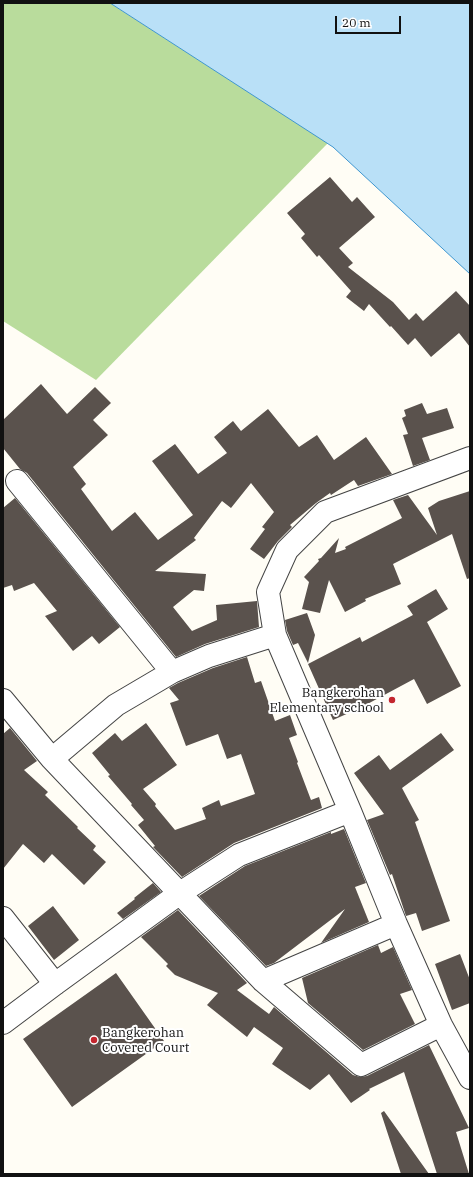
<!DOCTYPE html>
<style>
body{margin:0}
#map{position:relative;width:473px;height:1177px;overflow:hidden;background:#fffdf5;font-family:"IBM Plex Serif",serif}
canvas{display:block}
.frame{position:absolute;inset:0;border:4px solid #111;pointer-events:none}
.scale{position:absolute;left:335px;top:16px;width:66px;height:18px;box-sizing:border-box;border:2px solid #111;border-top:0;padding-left:5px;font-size:12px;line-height:14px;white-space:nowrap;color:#111;-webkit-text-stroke:3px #fff;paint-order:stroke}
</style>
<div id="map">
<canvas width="473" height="1177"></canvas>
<div class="frame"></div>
<div class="scale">20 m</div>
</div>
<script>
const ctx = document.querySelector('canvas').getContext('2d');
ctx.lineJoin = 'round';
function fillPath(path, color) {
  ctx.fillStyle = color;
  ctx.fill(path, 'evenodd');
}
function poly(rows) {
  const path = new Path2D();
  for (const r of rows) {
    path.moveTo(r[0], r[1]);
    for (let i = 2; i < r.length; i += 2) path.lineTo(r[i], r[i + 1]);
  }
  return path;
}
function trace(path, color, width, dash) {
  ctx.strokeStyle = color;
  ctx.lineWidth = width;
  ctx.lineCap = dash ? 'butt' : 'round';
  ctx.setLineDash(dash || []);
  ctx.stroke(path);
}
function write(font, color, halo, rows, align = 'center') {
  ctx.font = font + ' "IBM Plex Serif",serif';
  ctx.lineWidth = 4;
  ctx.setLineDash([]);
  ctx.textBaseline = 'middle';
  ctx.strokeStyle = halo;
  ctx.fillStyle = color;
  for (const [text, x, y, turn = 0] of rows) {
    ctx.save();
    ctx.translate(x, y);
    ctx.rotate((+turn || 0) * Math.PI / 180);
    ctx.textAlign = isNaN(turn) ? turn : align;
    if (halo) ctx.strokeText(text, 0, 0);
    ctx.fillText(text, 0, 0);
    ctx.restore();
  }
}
fillPath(poly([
 [3,3,110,3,328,143,96,380,3,321]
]), '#b9dc9c');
const water = poly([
 [110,3,470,3,470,274,333,147,110,3]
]);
fillPath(water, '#b9e0f7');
trace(water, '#3f96cf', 1);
fillPath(poly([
 [330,177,352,202,357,197,375,217,339,248,353,263,348,267,393,302,409,320,416,313,423,321,456,291,470,306,470,347,459,333,431,357,415,338,408,345,391,326,390,327,369,304,364,311,346,297,351,291,319,255,317,257,301,238,305,234,287,213],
 [41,384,67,414,95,387,111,403,93,420,108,435,73,467,86,484,81,489,112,531,135,512,158,540,193,515,152,461,175,444,198,474,227,453,214,437,233,421,241,431,268,409,299,447,317,435,334,460,366,437,392,474,358,486,354,480,331,495,330,493,316,503,290,525,292,527,278,541,264,559,250,549,265,529,262,527,274,512,251,483,231,508,222,501,194,538,196,540,155,571,206,574,204,591,194,590,173,607,192,631,217,620,216,605,257,601,259,627,205,644,176,657,27,473,20,469,3,448,3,420],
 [422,403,427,414,447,408,454,428,422,438,430,460,413,466,403,435,408,434,402,418,406,416,404,410],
 [470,491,470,578,467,579,452,534,393,564,401,584,365,599,366,601,345,612,329,580,320,613,302,609,309,582,304,577,319,561,318,559,321,558,339,538,335,553,346,549,345,547,402,518,393,500,408,495,437,535,428,508,439,501],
 [15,498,120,627,99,644,92,636,73,651,45,616,57,611,34,583,14,591,12,585,3,588,3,508],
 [436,589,448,609,427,622,461,686,427,704,414,679,360,708,333,720,308,664,360,637,362,642,413,615,407,606],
 [307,613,315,635,308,663,298,643,293,645,287,631,285,620],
 [247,657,255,683,261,681,275,721,290,715,297,735,289,738,298,762,297,763,311,800,319,797,322,808,234,843,182,877,153,847,155,846,138,825,144,820,131,805,132,804,108,776,110,775,92,753,115,733,122,741,146,723,177,765,143,789,156,804,155,806,175,830,206,819,202,808,219,800,221,806,255,794,241,754,227,759,218,734,186,746,170,703,179,700,169,688,178,683,213,668],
 [10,728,37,761,24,770,48,792,45,795,78,827,77,828,96,846,93,850,106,862,84,885,52,854,44,863,23,844,3,869,3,734],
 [441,733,454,750,402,788,419,820,415,822,450,921,422,931,416,913,406,916,392,874,390,875,367,820,384,814,354,773,379,755,390,770],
 [344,829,366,883,355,887,369,922,321,943,345,909,274,963,266,966,199,896,245,866,331,832,331,834],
 [153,883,161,892,123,919,117,913,135,899,134,898],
 [53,906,79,940,54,960,28,926],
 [178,910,247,983,237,990,269,1014,274,1007,353,1075,360,1077,367,1076,429,1045,469,1128,456,1132,469,1174,437,1174,404,1072,369,1089,370,1090,351,1103,329,1074,310,1090,272,1064,283,1048,254,1027,247,1037,207,1005,218,993,175,975,166,966,168,964,141,937],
 [378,945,381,953,393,947,412,990,400,994,415,1024,363,1050,308,1003,302,978],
 [460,954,470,980,470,1003,452,1010,435,964],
 [116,973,164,1041,72,1107,23,1039],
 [384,1111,429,1174,401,1174,381,1113]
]), '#5a524d');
const minor = poly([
 [470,458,325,512,287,550,268,592,275,635,350,811,396,924,441,1025,470,1078],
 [17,481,172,672],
 [3,700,52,759,263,981,361,1065,441,1025],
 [52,759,116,705,172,672,209,656,275,635],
 [3,918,55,984],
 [263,981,396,924],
 [3,1023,55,984,180,893,239,855,350,811]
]);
trace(minor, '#444', 24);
trace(minor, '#fff', 22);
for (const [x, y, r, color] of [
 [392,700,4,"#c4262e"],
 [94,1040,4,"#c4262e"]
]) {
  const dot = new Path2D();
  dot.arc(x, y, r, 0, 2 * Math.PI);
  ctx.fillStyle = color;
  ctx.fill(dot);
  trace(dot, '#fff', 1.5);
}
write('13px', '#111', '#fff', [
 ["Bangkerohan",384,693],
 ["Elementary school",384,708],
 ["Bangkerohan",102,1033,"left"],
 ["Covered Court",102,1048,"left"]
], 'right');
</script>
